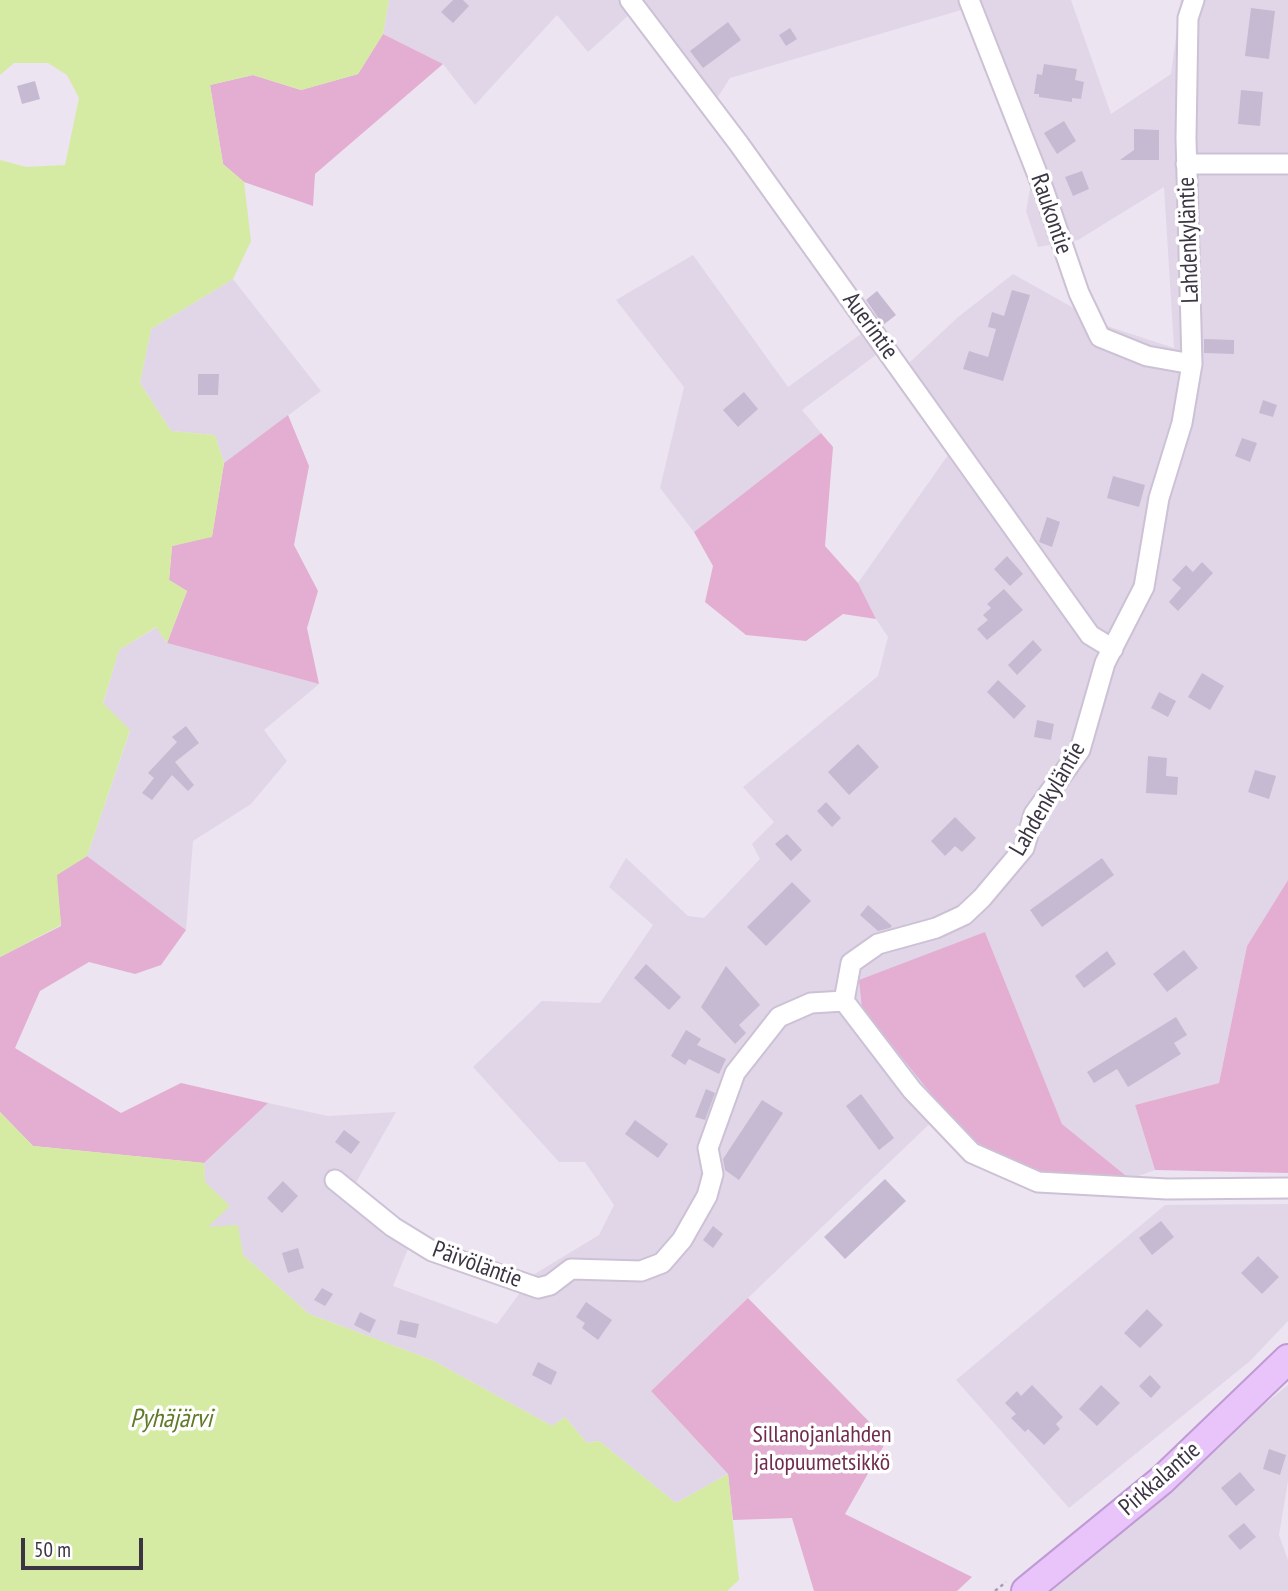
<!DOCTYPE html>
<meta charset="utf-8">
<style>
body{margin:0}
#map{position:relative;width:1288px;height:1591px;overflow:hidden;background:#ece4f1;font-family:"PT Sans Narrow",sans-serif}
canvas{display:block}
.scale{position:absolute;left:21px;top:1538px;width:122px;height:32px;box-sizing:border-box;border:4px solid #3b3442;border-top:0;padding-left:9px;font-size:21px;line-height:24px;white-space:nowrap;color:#3b3442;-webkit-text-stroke:5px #fff;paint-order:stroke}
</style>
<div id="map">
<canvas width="1288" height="1591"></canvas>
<div class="scale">50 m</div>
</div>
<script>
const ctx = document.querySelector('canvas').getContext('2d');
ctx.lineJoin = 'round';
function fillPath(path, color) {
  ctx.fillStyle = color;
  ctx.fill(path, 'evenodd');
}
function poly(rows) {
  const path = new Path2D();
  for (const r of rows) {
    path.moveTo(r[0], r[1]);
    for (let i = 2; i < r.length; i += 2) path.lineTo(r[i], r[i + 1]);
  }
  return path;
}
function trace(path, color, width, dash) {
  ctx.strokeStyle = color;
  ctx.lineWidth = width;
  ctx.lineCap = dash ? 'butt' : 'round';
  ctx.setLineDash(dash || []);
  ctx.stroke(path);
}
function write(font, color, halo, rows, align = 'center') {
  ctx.font = font + ' "PT Sans Narrow",sans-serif';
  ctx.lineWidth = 7;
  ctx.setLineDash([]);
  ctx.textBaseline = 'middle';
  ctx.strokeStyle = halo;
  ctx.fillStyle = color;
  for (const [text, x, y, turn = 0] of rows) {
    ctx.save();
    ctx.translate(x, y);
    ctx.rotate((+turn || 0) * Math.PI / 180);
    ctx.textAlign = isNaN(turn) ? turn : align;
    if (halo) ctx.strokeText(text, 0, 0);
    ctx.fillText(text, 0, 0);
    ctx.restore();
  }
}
fillPath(poly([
 [389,0,1071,0,1111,114,1171,74,1181,0,1288,0,1288,880,1247,946,1219,1083,1135,1105,1155,1170,1130,1179,1062,1124,985,932,862,1008,944,1110,651,1391,728,1474,676,1503,599,1441,587,1443,565,1417,552,1426,432,1360,309,1314,243,1255,207,1228,204,1163,268,1103,328,1116,396,1112,354,1186,424,1237,407,1251,393,1286,497,1324,533,1275,599,1235,614,1205,585,1162,559,1162,473,1067,542,1001,600,1003,653,925,609,887,626,858,688,916,704,918,760,859,752,844,774,822,743,787,878,676,888,637,876,619,858,583,948,455,910,362,957,318,1013,274,1104,325,1174,348,1164,187,1078,240,1038,247,1026,211,1032,178,968,8,730,78,716,100,701,111,629,15,588,52,557,15,475,105,443,64,383,34],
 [693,255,788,387,865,331,880,352,802,410,821,433,694,532,660,488,684,387,616,300],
 [233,279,321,391,224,463,215,435,171,431,140,383,151,329],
 [157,627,167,643,319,684,264,730,287,761,251,804,193,841,186,930,87,856,130,731,103,704,119,650],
 [1288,1204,1288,1321,1250,1361,1069,1508,956,1380,1165,1205],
 [1288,1385,1288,1481,1279,1535,1288,1560,1288,1591,1037,1591]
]), '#e1d6e8');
fillPath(poly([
 [383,34,443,64,315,174,313,206,244,182,223,164,210,85,253,75,301,90,358,74],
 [288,415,309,466,294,545,318,591,307,628,319,684,167,643,187,591,169,580,172,546,212,536,224,463],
 [821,433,833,447,825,546,858,583,876,619,843,614,806,641,746,635,705,602,713,566,694,532],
 [87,856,186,930,161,965,135,974,89,962,40,991,15,1048,121,1113,181,1083,268,1103,204,1163,33,1146,0,1112,0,957,61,926,56,875],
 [1288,880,1288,1173,1155,1170,1135,1105,1219,1083,1247,946],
 [985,932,1062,1124,1130,1179,1033,1175,964,1135,862,1008,859,980],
 [748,1298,887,1440,845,1514,972,1577,957,1591,814,1591,792,1518,733,1520,728,1474,651,1391]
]), '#e3aed1');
fillPath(poly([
 [0,0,389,0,383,34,358,74,301,90,253,75,210,85,223,164,244,182,251,241,233,279,151,329,140,383,171,431,215,435,224,463,212,537,172,546,169,580,187,591,167,643,156,627,119,650,103,703,130,730,87,856,57,875,61,925,0,957,0,160,26,167,65,165,79,98,67,75,48,63,14,63,0,75],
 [0,1112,33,1146,204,1163,205,1182,230,1206,208,1227,238,1225,243,1255,309,1314,432,1360,552,1426,565,1417,587,1443,599,1441,676,1503,728,1474,739,1580,727,1591,0,1591]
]), '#d5eba3');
fillPath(poly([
 [453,0,463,0,469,6,453,23,441,12],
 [1251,8,1275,11,1269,59,1245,56],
 [728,22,741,40,703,68,690,51],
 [790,28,797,39,786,46,779,35],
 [1044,64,1077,69,1075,80,1084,82,1081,99,1072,98,1072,102,1039,97,1039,94,1034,94,1037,74,1042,75],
 [35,81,40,99,22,104,17,86],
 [1241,90,1263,92,1260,126,1238,124],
 [1064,121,1076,141,1057,154,1044,133],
 [1134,129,1159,130,1159,160,1120,160,1134,150],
 [1082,171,1089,189,1073,196,1065,177],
 [1012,290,1030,295,1003,381,963,369,969,351,988,357,996,329,988,327,992,312,1004,316],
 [877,291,896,315,883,325,866,300],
 [1204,339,1234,340,1234,354,1204,353],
 [198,374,219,374,218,395,198,395],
 [744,392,758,409,738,427,723,410],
 [1263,400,1277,405,1273,417,1259,413],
 [1242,438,1257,443,1250,462,1235,456],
 [1113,476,1145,485,1139,507,1107,498],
 [1047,517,1060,522,1052,547,1039,542],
 [1007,556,1023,574,1010,586,994,569],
 [1202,562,1213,573,1178,611,1169,602,1181,588,1172,580,1186,565,1193,572],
 [1004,589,1023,610,987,640,977,629,988,620,983,615,991,608,987,604],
 [1033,640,1042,650,1017,675,1008,665],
 [1202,673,1224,686,1210,710,1188,697],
 [998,680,1026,706,1014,719,987,692],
 [1159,692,1176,701,1168,717,1151,708],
 [1037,720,1054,724,1051,740,1034,737],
 [186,726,199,743,175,762,194,785,188,791,172,775,152,800,142,793,154,778,148,773,177,742,172,737],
 [858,744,879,767,849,795,828,772],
 [1148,756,1167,758,1166,776,1178,777,1177,795,1146,793],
 [1255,770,1276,776,1269,799,1248,792],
 [826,802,841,818,832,827,817,811],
 [955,817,976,838,962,852,955,846,945,856,931,841],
 [787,834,802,850,791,861,775,844],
 [1102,858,1114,875,1042,927,1030,910],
 [792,882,811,901,766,946,747,927],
 [868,905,892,926,890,928,878,931,860,915],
 [1184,950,1198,968,1167,992,1153,974],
 [1107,951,1116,964,1084,988,1075,976],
 [646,964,681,997,669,1010,634,978],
 [726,966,760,1005,739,1025,746,1033,735,1044,701,1007],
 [1176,1017,1187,1035,1174,1043,1181,1054,1128,1087,1117,1069,1094,1083,1087,1072],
 [686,1030,701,1039,697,1045,726,1059,719,1074,689,1059,685,1065,671,1056],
 [706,1089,715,1093,705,1120,695,1117],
 [861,1094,894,1138,879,1150,846,1106],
 [762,1100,783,1113,739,1180,725,1170,723,1159],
 [635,1120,668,1144,658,1158,625,1134],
 [344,1130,360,1142,351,1154,335,1142],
 [885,1179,906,1201,845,1259,824,1237],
 [283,1181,298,1196,282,1213,267,1198],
 [1161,1221,1174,1237,1152,1255,1139,1238],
 [713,1226,723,1234,713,1248,703,1240],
 [298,1248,304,1268,288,1273,282,1253],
 [1258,1256,1279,1277,1262,1294,1241,1273],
 [322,1288,333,1294,325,1306,314,1300],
 [586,1302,612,1320,598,1340,582,1328,585,1323,576,1317],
 [1147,1309,1163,1325,1140,1348,1124,1333],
 [360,1312,376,1320,370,1333,354,1325],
 [400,1320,419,1324,416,1338,397,1334],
 [538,1362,557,1372,551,1385,532,1375],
 [1150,1375,1161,1387,1151,1398,1139,1386],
 [1032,1385,1063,1417,1056,1424,1060,1429,1044,1445,1028,1429,1025,1432,1011,1418,1016,1414,1005,1403,1017,1391,1021,1396],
 [1101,1385,1120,1403,1097,1426,1079,1409],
 [1269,1449,1286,1455,1280,1475,1263,1469],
 [1240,1472,1255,1490,1236,1506,1221,1488],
 [1244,1523,1256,1537,1240,1550,1228,1536]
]), '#c6bad2');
const street = poly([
 [630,0,739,144,1090,635,1113,649],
 [969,0,1044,191,1079,293,1100,337,1147,356,1192,364],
 [1194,0,1188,18,1186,138,1192,364,1182,423,1159,498,1144,587,1105,663,1080,750,1034,814,1024,848,982,898,964,915,936,928,878,944,851,963,844,1001,912,1090,972,1153,1038,1182,1167,1189,1288,1188],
 [1186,164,1288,164],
 [335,1180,393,1227,432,1251,538,1288,550,1285,571,1269,641,1271,662,1263,682,1240,707,1196,713,1174,708,1148,735,1073,779,1017,811,1003,844,1001]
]);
const secondary = poly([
 [1026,1591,1162,1480,1288,1359]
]);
trace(street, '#cdc1d6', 23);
trace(secondary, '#bf9ad4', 32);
trace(poly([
 [995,1591,1006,1582]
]), '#ac99bc', 2.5, [3.5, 3.5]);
trace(street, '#fff', 19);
trace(secondary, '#e8c4fb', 28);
write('24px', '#3b3442', '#fff', [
 ["Raukontie",1051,214,71],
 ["Lahdenkyläntie",1189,240,-92],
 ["Auerintie",870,326,54],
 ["Lahdenkyläntie",1048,799,-60],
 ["Päivöläntie",477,1265,20],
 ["Pirkkalantie",1160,1479,-41]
]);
write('24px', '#702c4d', '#fff', [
 ["Sillanojanlahden",822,1435],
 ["jalopuumetsikkö",822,1463]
]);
write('italic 26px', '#617a2a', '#fff', [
 ["Pyhäjärvi",171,1420]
]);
</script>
